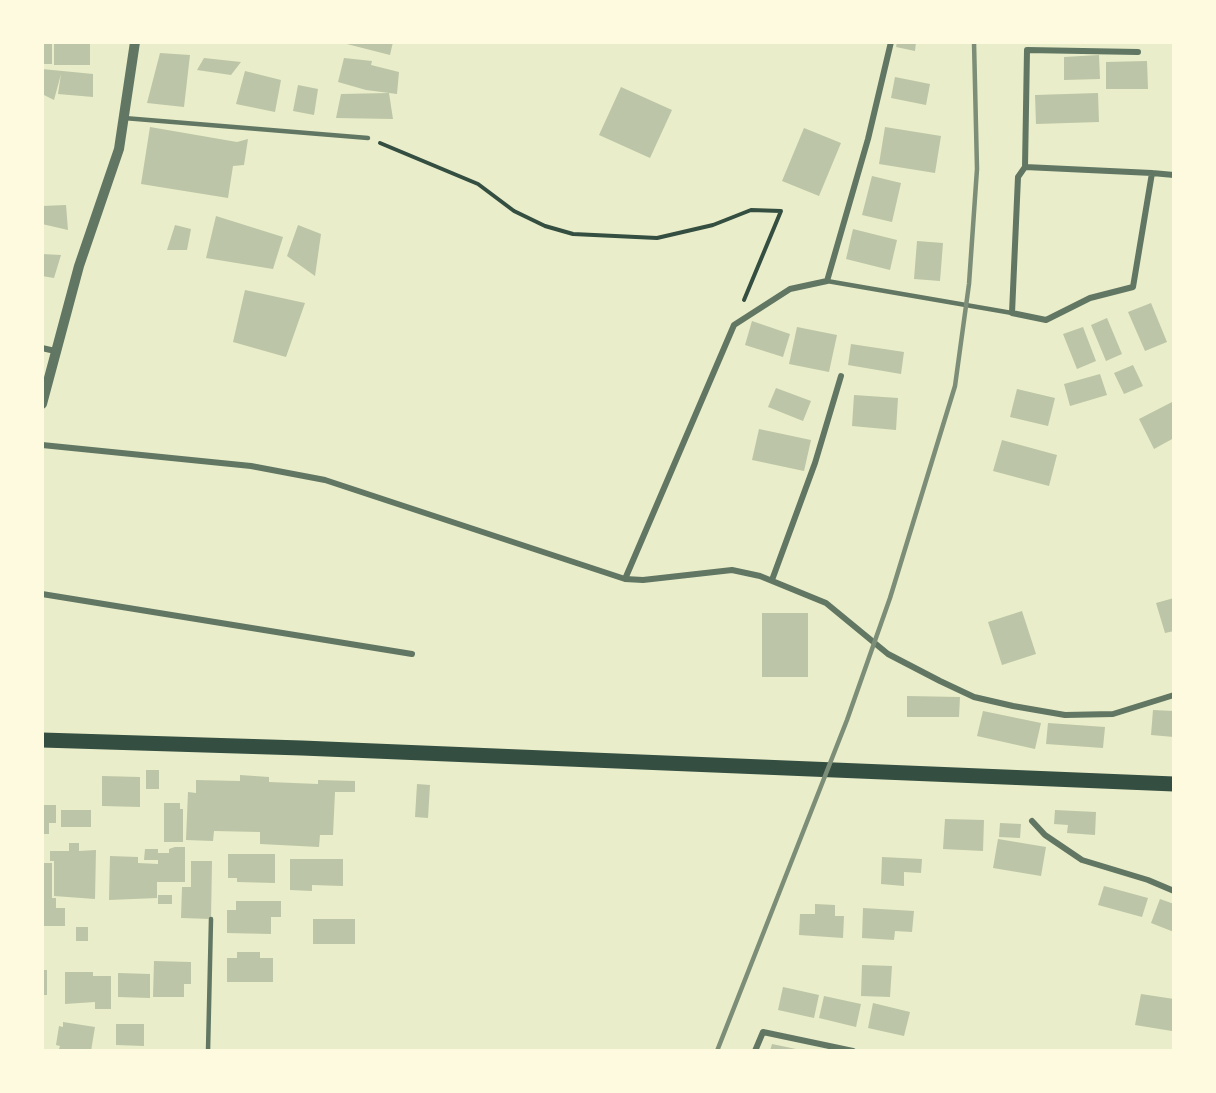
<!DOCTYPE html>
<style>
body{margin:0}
#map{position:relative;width:1216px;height:1093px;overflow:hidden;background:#e9edc9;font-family:Arial,sans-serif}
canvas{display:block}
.frame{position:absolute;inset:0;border:44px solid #fefae0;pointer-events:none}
</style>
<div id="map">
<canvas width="1216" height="1093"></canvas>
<div class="frame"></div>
</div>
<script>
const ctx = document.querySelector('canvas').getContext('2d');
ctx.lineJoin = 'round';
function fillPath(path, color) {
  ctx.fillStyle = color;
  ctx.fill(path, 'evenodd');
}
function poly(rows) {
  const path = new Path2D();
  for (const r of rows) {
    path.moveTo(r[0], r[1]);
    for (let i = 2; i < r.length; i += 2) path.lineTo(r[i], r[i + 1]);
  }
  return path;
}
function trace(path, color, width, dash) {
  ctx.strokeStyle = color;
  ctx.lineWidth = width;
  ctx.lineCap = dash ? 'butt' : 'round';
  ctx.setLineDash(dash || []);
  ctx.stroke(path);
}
fillPath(poly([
 [42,42,52,42,52,64,42,64],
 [54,42,90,42,90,65,54,65],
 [339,42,393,42,390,55],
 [897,42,916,42,915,51,896,47],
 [160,53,190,55,184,107,147,103],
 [1099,55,1100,79,1064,80,1064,57],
 [204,58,241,62,231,75,197,70],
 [344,58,372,61,371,65,399,72,397,94,366,90,338,82],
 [1147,61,1148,89,1106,89,1106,62],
 [42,69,93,74,93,97,58,94,61,74,54,100,42,94],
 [245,71,281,80,275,112,236,104],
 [895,77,930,84,926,105,891,98],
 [298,85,318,89,314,115,293,111],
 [621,87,672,110,650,158,599,135],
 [389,93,393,119,336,118,341,94],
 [1098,93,1099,122,1036,124,1035,95],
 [150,127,237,142,248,139,244,165,233,166,228,198,141,184],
 [885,127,941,136,935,173,879,164],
 [804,128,841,143,819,196,782,181],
 [872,176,901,183,892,222,862,215],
 [66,205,68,230,42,224,42,206],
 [216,216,283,237,273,269,206,258],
 [175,225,191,229,187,250,167,250],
 [298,225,321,234,315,276,287,256],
 [853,229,897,240,890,270,846,259],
 [917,241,943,243,940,281,914,279],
 [42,254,61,255,54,278,42,276],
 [245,290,305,303,286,357,233,342],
 [1151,303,1167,342,1145,351,1128,312],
 [1107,318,1122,354,1106,361,1091,325],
 [752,321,790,334,783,357,745,345],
 [797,327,837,335,829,372,789,364],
 [1083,327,1096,361,1077,369,1063,334],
 [851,344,904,352,901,374,848,365],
 [1133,365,1143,386,1124,394,1114,373],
 [1100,374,1107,395,1070,406,1064,384],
 [776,388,811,401,803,421,768,407],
 [1017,389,1055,398,1048,426,1010,417],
 [854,395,898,398,896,430,852,426],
 [1174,401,1174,438,1154,449,1139,419],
 [759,429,811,440,804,471,752,460],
 [1002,440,1057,455,1049,486,993,471],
 [1174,598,1174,631,1165,633,1156,603],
 [1022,611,1036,654,1002,665,988,622],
 [762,613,808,613,808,677,762,677],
 [907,696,960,697,959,717,907,717],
 [1153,710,1174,711,1174,737,1151,735],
 [983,711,1041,723,1035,749,977,736],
 [1048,723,1105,727,1103,748,1046,744],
 [146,770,159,770,159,789,146,789],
 [240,775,269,777,269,782,318,784,318,780,355,781,355,792,335,792,333,835,320,835,319,847,260,844,260,832,214,831,213,841,186,840,188,792,196,793,196,780,240,781],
 [102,776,140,777,140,807,102,806],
 [417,784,430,785,428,818,415,817],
 [164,803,180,803,180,809,183,809,183,842,164,842],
 [42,805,56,805,56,823,49,823,49,834,42,834],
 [61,810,91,810,91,827,61,827],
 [1055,810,1096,812,1095,835,1067,833,1068,825,1054,824],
 [945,819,984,820,983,851,943,849],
 [1000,823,1021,824,1020,838,999,837],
 [998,839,1046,847,1041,876,993,868],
 [69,843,79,843,79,851,96,850,95,899,54,896,54,861,50,861,50,851,69,851],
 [175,847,185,847,185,882,157,882,157,898,109,900,110,856,138,857,138,863,158,864,158,860,144,860,145,849,158,849,158,853,169,853,169,849],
 [228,854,275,854,275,883,237,882,237,878,228,878],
 [882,857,922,859,921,873,904,872,904,886,881,884],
 [290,859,343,859,343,886,312,885,312,891,290,890],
 [191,861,212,861,211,919,181,918,182,887,191,887],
 [44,863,52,863,52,898,56,898,56,908,65,908,65,926,42,926],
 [1104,886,1148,898,1142,917,1098,905],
 [158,895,172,895,172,904,158,904],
 [1160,899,1174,904,1174,932,1151,923],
 [236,901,281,901,281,917,271,917,271,934,227,933,227,910,236,910],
 [815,904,835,905,835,916,844,916,843,938,799,935,800,914,815,914],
 [863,908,914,911,912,932,895,931,894,940,862,938],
 [313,919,355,919,355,944,313,944],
 [76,927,88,927,88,941,76,941],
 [237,952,260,952,260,958,273,958,273,982,227,982,227,958,237,958],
 [154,961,191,962,191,984,184,984,184,997,153,997],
 [862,965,892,966,890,997,861,996],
 [42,970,47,970,47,995,42,995],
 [65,972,93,972,93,976,111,976,111,1009,95,1009,95,1002,65,1004],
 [118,973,150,974,150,998,118,997],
 [783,987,819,995,814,1018,778,1010],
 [1141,994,1174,999,1172,1031,1135,1025],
 [824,996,861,1004,856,1027,819,1018],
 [873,1003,910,1012,904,1036,868,1028],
 [63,1022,95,1027,91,1051,59,1049,60,1046,56,1045,59,1026,63,1027],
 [116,1024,144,1024,144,1046,116,1045],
 [772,1044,796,1049,796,1051,770,1051]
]), '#bcc5a7');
trace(poly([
 [380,143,478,184,514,211,545,226,573,234,657,238,713,225,751,210,781,211,744,300]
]), '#344e41', 4);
trace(poly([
 [124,118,368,138],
 [827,281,1012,313],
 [208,1051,211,919]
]), '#617663', 4.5);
trace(poly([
 [1025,167,1027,50,1138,52],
 [1152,173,1133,287,1090,298,1046,320,1012,313,1018,177,1025,167,1152,173,1174,175],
 [42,348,55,351],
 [42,445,251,466,325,480,625,579,643,580,732,570,760,576,826,603,888,654,940,681,974,697,1013,706,1065,715,1113,714,1174,695],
 [625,579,734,325,790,289,827,281,868,139,891,42],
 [772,580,815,463,841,376],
 [42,594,412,654],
 [1032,821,1045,835,1082,860,1148,880,1174,891],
 [755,1051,763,1032,853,1051]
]), '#617663', 6);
trace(poly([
 [42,404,79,266,119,149,135,42]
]), '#617663', 10);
trace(poly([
 [42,740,302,748,1174,784]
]), '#344e41', 15);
trace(poly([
 [717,1051,847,720,890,598,955,386,969,284,977,169,974,42]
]), '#7c8e77', 4.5);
</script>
